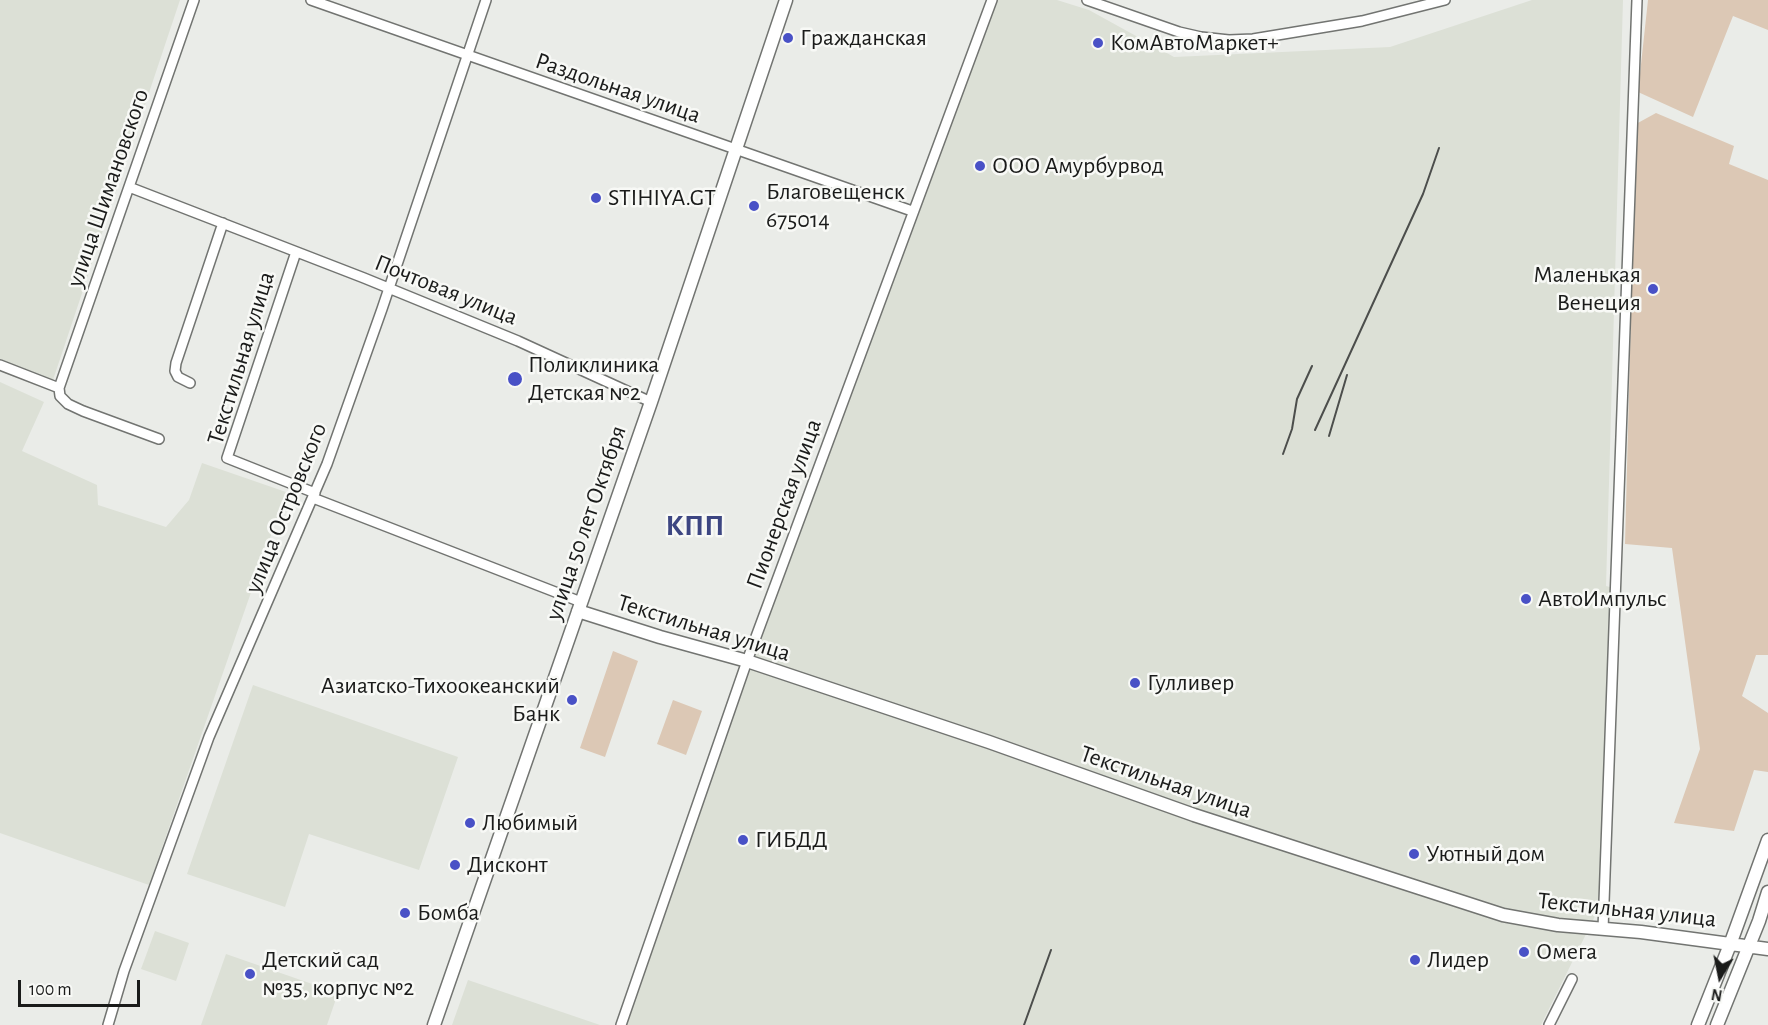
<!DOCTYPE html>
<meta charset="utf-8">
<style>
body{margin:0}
#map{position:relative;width:1768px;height:1025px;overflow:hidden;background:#eaece8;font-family:"Alegreya Sans",sans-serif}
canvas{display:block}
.north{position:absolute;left:1690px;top:947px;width:60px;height:60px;-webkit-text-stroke:4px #f8f9f6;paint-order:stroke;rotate:190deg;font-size:16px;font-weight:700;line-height:24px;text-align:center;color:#1a1b1a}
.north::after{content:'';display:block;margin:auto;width:21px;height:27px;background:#1a1b1a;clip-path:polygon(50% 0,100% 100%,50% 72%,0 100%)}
.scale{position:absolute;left:18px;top:980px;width:122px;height:27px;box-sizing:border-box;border:3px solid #1a1b1a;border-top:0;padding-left:8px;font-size:18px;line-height:21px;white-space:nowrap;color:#1a1b1a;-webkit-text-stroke:4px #f8f9f6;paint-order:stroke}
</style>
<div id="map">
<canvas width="1768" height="1025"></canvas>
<div class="north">N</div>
<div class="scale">100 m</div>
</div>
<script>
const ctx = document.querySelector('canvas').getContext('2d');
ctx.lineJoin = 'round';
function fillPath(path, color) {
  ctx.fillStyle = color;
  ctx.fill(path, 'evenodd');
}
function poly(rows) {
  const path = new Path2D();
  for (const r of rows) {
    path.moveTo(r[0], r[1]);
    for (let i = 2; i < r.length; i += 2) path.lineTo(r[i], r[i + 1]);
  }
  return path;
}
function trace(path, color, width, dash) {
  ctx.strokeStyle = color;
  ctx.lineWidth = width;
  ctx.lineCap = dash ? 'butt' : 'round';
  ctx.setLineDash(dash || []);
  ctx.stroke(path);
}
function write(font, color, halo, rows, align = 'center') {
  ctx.font = font + ' "Alegreya Sans",sans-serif';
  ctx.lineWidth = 5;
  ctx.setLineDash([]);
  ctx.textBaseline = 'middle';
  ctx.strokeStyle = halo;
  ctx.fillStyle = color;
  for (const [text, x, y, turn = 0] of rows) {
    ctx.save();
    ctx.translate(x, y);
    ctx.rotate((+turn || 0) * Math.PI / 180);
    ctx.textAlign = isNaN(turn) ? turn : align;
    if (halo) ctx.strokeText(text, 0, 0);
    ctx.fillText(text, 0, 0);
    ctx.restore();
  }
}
fillPath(poly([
 [0,0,180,0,53,380,0,359],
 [997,0,1057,0,1089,10,1174,57,1390,47,1532,0,1623,0,1606,586,1610,587,1600,908,1596,908,1595,916,1541,1025,621,1025,877,309],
 [0,382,44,402,22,451,97,485,98,505,166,527,189,500,202,463,286,492,149,885,0,833],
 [253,685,458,757,419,870,309,834,285,907,187,874],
 [155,931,189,943,176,981,141,969],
 [226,954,338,993,327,1025,201,1025],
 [468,980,600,1025,452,1025]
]), '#dce0d6');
fillPath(poly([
 [1648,0,1768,0,1768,30,1733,16,1693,117,1638,92],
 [1656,113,1734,146,1729,164,1768,180,1768,655,1756,655,1742,696,1768,713,1768,772,1754,770,1734,831,1674,823,1700,749,1672,548,1625,544,1636,124],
 [613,651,638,661,605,757,580,748],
 [673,700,702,711,686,755,657,744]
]), '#dcc8b5');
const minor = poly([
 [311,0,912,211],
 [1087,0,1179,32,1201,37,1229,40,1253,39,1362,21,1445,0],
 [129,187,364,278,518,341,651,402],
 [296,252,227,458,315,493],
 [0,365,59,388],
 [190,383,178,377,175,371,176,363,223,223],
 [59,388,194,0],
 [59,388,60,396,68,404,83,411,159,439],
 [313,498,581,602],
 [1603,929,1637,0],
 [108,1025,124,971,209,737,327,464,382,309,486,0],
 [621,1025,747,661,992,0],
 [1549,1025,1572,979]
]);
const major = poly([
 [578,611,660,637,747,661,989,742,1194,815,1503,915,1558,925,1641,932,1768,949],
 [434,1025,651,402,786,0],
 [1698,1025,1731,942,1768,840],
 [1717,1025,1759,921,1768,892]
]);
trace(minor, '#727471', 12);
trace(major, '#727471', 15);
trace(minor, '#fff', 9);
trace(major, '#fff', 12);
trace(poly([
 [1315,430,1423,194,1439,148],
 [1329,436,1347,375],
 [1283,454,1292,429,1297,399,1312,366],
 [1024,1025,1051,950]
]), '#4c4e4c', 2);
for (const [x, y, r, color] of [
 [788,38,6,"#4951c6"],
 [1098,43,6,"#4951c6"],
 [980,166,6,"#4951c6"],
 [596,198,6,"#4951c6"],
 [754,206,6,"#4951c6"],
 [1653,289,6,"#4951c6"],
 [515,379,8,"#4951c6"],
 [1526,599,6,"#4951c6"],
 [1135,683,6,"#4951c6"],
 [572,700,6,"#4951c6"],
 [470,823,6,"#4951c6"],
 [743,840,6,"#4951c6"],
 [1414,854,6,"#4951c6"],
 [455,865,6,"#4951c6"],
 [405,913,6,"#4951c6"],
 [1524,952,6,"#4951c6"],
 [1415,960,6,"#4951c6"],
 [250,974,6,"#4951c6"]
]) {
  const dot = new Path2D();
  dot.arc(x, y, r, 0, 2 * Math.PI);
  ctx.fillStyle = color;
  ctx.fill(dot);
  trace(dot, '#f8f9f6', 2);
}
write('24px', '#1a1b1a', '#f8f9f6', [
 ["Гражданская",800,38],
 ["КомАвтоМаркет+",1110,43],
 ["ООО Амурбурвод",992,166],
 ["Благовещенск",766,192],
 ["675014",766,220],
 ["STIHIYA.GT",608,198],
 ["Маленькая",1641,275,"right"],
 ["Венеция",1641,303,"right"],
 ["Поликлиника",528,365],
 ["Детская №2",528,393],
 ["АвтоИмпульс",1538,599],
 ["Гулливер",1147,683],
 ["Азиатско-Тихоокеанский",560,686,"right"],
 ["Банк",560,714,"right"],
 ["Любимый",482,823],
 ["ГИБДД",755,840],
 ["Уютный дом",1426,854],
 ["Дисконт",467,865],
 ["Бомба",417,913],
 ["Омега",1536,952],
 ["Детский сад",262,960],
 ["№35, корпус №2",262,988],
 ["Лидер",1427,960]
], 'left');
write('24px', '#1a1b1a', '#f8f9f6', [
 ["Раздольная улица",618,88,19],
 ["улица Шимановского",108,188,-71],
 ["Почтовая улица",446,290,22],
 ["Текстильная улица",241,358,-73],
 ["Пионерская улица",784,504,-70],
 ["улица Островского",286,508,-68],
 ["улица 50 лет Октября",586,523,-71],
 ["Текстильная улица",704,628,17],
 ["Текстильная улица",1166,782,19],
 ["Текстильная улица",1627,910,6]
]);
write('bold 30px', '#3d4682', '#f8f9f6', [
 ["КПП",695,526]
]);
</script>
